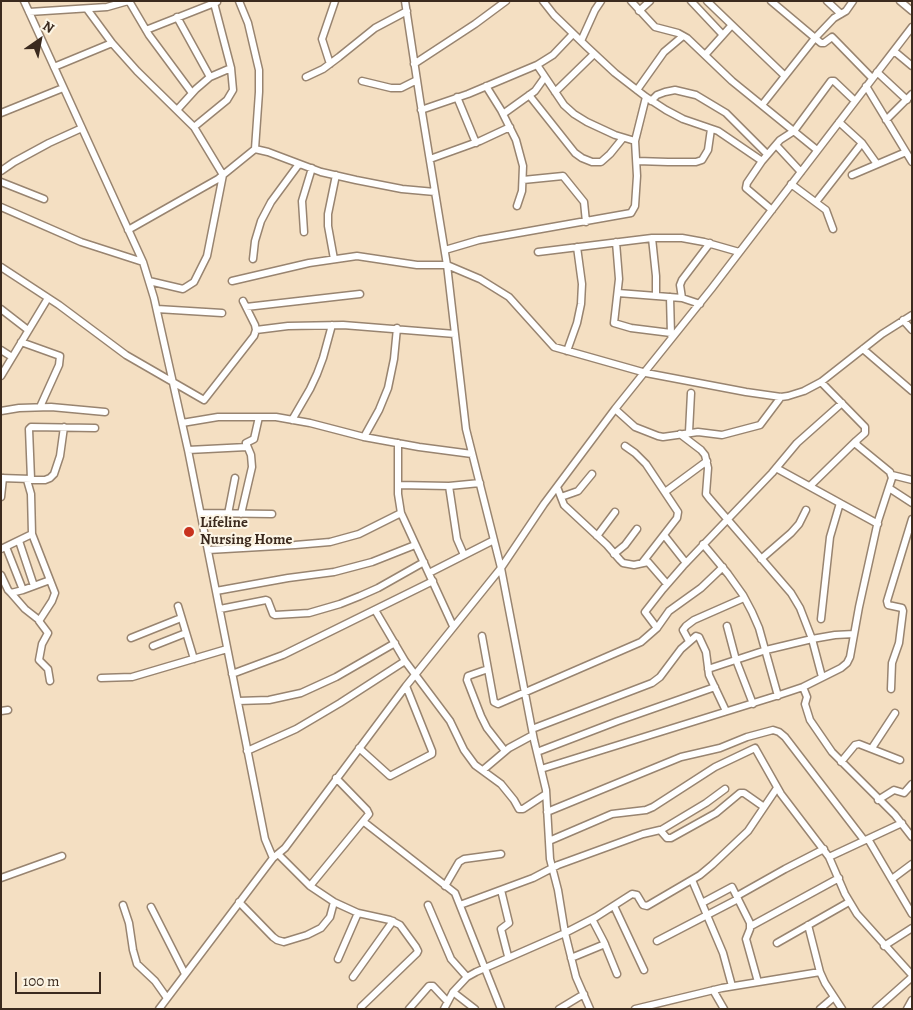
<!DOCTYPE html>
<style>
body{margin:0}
#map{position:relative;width:913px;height:1010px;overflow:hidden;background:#f4dfc2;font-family:Alegreya,serif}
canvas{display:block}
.frame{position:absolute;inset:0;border:2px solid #3b2a1e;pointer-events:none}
.north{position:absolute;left:15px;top:15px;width:50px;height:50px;-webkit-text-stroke:4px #fcf5e5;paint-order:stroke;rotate:33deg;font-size:14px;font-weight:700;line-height:20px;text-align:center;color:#3b2a1e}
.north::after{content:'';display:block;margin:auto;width:18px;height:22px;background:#3b2a1e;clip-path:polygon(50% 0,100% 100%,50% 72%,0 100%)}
.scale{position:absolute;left:15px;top:972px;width:86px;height:22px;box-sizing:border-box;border:2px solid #3b2a1e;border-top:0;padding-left:6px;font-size:15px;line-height:18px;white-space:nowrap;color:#3b2a1e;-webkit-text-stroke:4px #fcf5e5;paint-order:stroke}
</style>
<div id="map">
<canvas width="913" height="1010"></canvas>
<div class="frame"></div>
<div class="north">N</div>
<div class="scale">100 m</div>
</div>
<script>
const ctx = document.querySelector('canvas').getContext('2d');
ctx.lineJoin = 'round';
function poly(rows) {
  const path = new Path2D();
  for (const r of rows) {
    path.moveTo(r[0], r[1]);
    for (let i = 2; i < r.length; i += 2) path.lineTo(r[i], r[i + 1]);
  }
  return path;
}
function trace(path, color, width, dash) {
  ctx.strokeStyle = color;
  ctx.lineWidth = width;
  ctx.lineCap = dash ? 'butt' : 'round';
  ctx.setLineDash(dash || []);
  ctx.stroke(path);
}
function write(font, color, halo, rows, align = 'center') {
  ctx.font = font + ' Alegreya,serif';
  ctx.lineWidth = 4;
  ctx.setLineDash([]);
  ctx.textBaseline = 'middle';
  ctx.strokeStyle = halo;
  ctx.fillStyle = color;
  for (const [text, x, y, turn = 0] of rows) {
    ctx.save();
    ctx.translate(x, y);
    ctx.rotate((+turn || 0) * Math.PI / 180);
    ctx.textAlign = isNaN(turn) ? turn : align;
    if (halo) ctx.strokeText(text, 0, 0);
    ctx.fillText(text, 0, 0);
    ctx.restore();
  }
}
const minor = poly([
 [24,1,143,262,154,298,188,450,265,839,273,858],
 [129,1,149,35,192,93],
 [239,1,248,23,259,70,259,92,255,149],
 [405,1,420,100,447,265,466,429,501,568,534,740,546,790,550,859,558,890,565,933,576,977,590,1009],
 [543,1,554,15,586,46,615,73,646,97,666,110,683,119,718,131,762,161],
 [631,1,655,27,678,33,687,38,732,81,817,150],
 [691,1,723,35],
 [707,1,785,76],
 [771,1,821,43,824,43,832,37,834,39,872,78],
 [827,1,841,14],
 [900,1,912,11],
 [87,9,112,43,137,71,194,127,223,175,207,256,194,282,183,289,149,281],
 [639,11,650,1],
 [29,12,107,7,128,1],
 [177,17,210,77],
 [146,30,217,2],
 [581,41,595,10,601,1],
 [894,51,912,66],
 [705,55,731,26],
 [330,64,322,39,335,1],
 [414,64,475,24,506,1],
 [537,65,564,105,574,114,587,122,615,135,635,141],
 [54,67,112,43],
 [877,72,907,100],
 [306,77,323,69,339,57,375,28,407,11],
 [362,81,391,88,401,88,417,80],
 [486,86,501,110,516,140,523,166,522,191,517,206],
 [866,86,912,162],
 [637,90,664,52,683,36],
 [555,92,594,54],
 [529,95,575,153,582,158,592,162,601,162,610,154,623,138],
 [457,97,476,143],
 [651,101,657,95,665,92,675,90,696,95,726,113,767,154],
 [762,105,815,38,834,18,846,11,853,1],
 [177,110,196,89,210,77,231,68],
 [421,110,468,94,537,65,553,55,573,34],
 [1,113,63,88],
 [503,114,535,91,545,77],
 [886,120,912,94],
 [839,122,862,143,877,164],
 [194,127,227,100,233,90,231,68,214,3],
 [776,145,801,172],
 [430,159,480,141,510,127],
 [637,161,668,162,696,162,702,160,708,150,711,129],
 [1,171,14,162,49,143,82,128],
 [852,175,906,152],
 [523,180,563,176,584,202,586,222],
 [1,182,44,199],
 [791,184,826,210,833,229],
 [816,202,862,143],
 [1,207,81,242,143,262],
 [772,210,746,188,747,183,762,161,780,140,794,131,831,81,834,81,855,101],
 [128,230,218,179,255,149,268,152,321,172,356,180,402,189,435,192],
 [304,232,302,201,312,168],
 [652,238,656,276,656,296],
 [616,242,619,279,614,323,631,328,671,333],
 [445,250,479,240,631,213,635,206,637,176,635,141,646,97],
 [538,252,652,238,682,238,704,242,739,252],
 [253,259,255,241,261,221,271,202,299,164],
 [334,259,328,226,328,214,336,175],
 [1,267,59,305,126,355,204,400,254,336,256,330,255,325,243,301],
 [232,281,309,263,357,256,417,265,447,265,480,279,509,297,554,347,646,373,746,392,781,397,788,396,804,391,821,382,882,334,912,315],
 [618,293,682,298,700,304],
 [670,297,671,335],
 [682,298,680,285,682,280,710,243],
 [246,307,360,294],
 [1,309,28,330],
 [157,309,222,313],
 [903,320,912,330],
 [256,330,288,326,343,325,455,334],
 [21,342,60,356,59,365,40,407],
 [863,349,912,391],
 [1,350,12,357],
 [567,351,577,323,581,304,582,284,577,247],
 [1,376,48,298],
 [615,409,635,427,658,436,663,437,698,432,722,435,760,425,781,397],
 [1,411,19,408,51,407,105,412],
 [292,420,310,389,317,374,323,358,332,325],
 [182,423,218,417,276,417,310,423,364,437,419,447,472,454],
 [689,432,691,393],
 [680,434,701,450,705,455,708,468,706,494,709,498,791,593,800,608,812,639,822,677],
 [364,437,379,410,388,388,394,359,397,328],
 [398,443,398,494,401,513,453,626],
 [625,446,635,453,646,464,678,512,677,518,642,563],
 [188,450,247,447],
 [776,468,878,524],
 [892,475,912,480],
 [1,478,31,479,29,429,31,427,95,428],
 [27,480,31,494,32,534,55,593,52,601,39,621,48,633,42,644,39,660,48,669,50,681],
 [31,480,45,480,50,478,54,474,60,456,64,427],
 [398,485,449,486,480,483],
 [449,486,457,539,464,555],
 [810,486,856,441],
 [557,487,564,505,607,545,620,560,623,563,634,565,648,562,667,584],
 [889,488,912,503],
 [665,492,707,461],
 [1,497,3,478],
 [561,497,578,491,592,474],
 [201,513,272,514],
 [228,514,235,478],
 [241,514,252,467,251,455,246,443,254,439,259,417],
 [664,535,686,563],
 [597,536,615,512],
 [19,541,34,586],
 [703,544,728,574,743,595,752,612,759,628,778,696],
 [6,547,23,590],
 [1,549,32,534],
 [208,550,295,545,330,542,359,534,401,513],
 [614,554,625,545,637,529],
 [761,559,791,533,799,524,806,510],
 [429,573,494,540],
 [1,575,8,590,11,593,23,590,50,580],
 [216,591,288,578,334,572,372,562,415,545],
 [11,593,25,609,39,620],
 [178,606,194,659],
 [220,609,266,600,268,601,273,614,275,615,309,613,340,604,360,596,378,588,424,562],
 [375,610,405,661,450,721,464,750,475,765,501,784,514,800,519,809,523,809,546,794],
 [821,619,830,537,840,503],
 [727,626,736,660,753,704],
 [657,628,645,612,663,589,683,566,772,473,797,443,842,403],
 [482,636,494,702,498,704,641,642,657,628,669,611,701,588,723,567],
 [131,638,181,618],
 [689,641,683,630,686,626,694,620,744,598],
 [153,646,186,633],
 [488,669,468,676,467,680,481,716,487,728,505,751],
 [708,669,766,650,812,639,835,635,854,634],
 [232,674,283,655,433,581],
 [101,678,132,677,227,649],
 [803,687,807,697,805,704,810,720,832,752,895,815,912,837],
 [891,689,892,663,899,643,903,611,902,608,888,605,887,601,912,519],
 [238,701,269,700,301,693,336,677,395,643],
 [1,711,8,710],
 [532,729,652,683,660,677,681,649,696,636,699,637,706,652,709,675,726,711],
 [359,748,390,776,432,754,432,751,406,686],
 [872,748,895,713],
 [247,751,296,729,340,703,405,661],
 [537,752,618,721,715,687],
 [841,762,855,745,859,744,900,760],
 [541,769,776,696,803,687,841,668,847,663,850,657,859,607,878,521,892,478,890,472,857,445,856,441,865,433,865,427,821,382],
 [483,770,509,748,533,735],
 [878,800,894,790,904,793,912,784],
 [547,812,681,757,720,748,747,737,773,730,779,732,785,737,864,840],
 [364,822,455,893,501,1009],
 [661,830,706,803,725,789],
 [868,839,912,914],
 [549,841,612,814,646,810,653,807,715,767,755,748,781,794,829,857,845,894,857,914,912,975],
 [278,854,310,886,334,902,358,913,390,920,400,925,416,947,418,951,417,953,361,1007],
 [829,857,902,823],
 [1,878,62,856],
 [892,879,912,864],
 [692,880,723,953,732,986],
 [310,886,369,814,367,810,336,778],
 [445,886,459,862,464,859,501,854],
 [501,890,509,923,501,929,508,956],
 [737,896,785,869,824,849],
 [239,902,273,937,277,940,284,942,307,935,321,928,330,917,334,902],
 [702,903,732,887,750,923,750,929,746,939,758,982],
 [123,905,129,923,133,950,137,964,155,981,167,998],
 [428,905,451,959,467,977],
 [460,905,533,878,558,865,643,834,660,830,667,838,671,838,716,813,740,793,744,793,764,807],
 [614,906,644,970],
 [151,907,185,974],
 [592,919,604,942,617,974],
 [808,925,820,972],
 [751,926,839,878],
 [657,941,738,899],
 [777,943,849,902],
 [884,946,912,928],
 [571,958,605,944],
 [338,959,358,913],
 [353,977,393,921],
 [713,990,724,1009],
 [453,992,475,1009],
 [159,1009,273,858,285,848,406,686,501,568,544,504,615,409,712,288,912,27],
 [409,1009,429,986,433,986,447,1001],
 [444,1009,453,992,467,977,476,972,565,933,596,917,632,894,637,895,643,905,647,906,700,875,712,865,748,831,777,788],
 [559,1009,584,994],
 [635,1009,722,988,820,972,825,983,842,1009],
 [820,1009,834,997],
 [876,1009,912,977],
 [907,1009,912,1000]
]);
trace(minor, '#988470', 9);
trace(minor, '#fff', 6);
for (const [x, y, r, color] of [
 [189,532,6,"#c8321e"]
]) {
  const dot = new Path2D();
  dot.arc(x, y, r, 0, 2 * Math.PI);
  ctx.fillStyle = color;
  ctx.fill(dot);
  trace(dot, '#fcf5e5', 2);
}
write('bold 15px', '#3b2a1e', '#fcf5e5', [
 ["Lifeline",200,523],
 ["Nursing Home",200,540]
], 'left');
</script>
